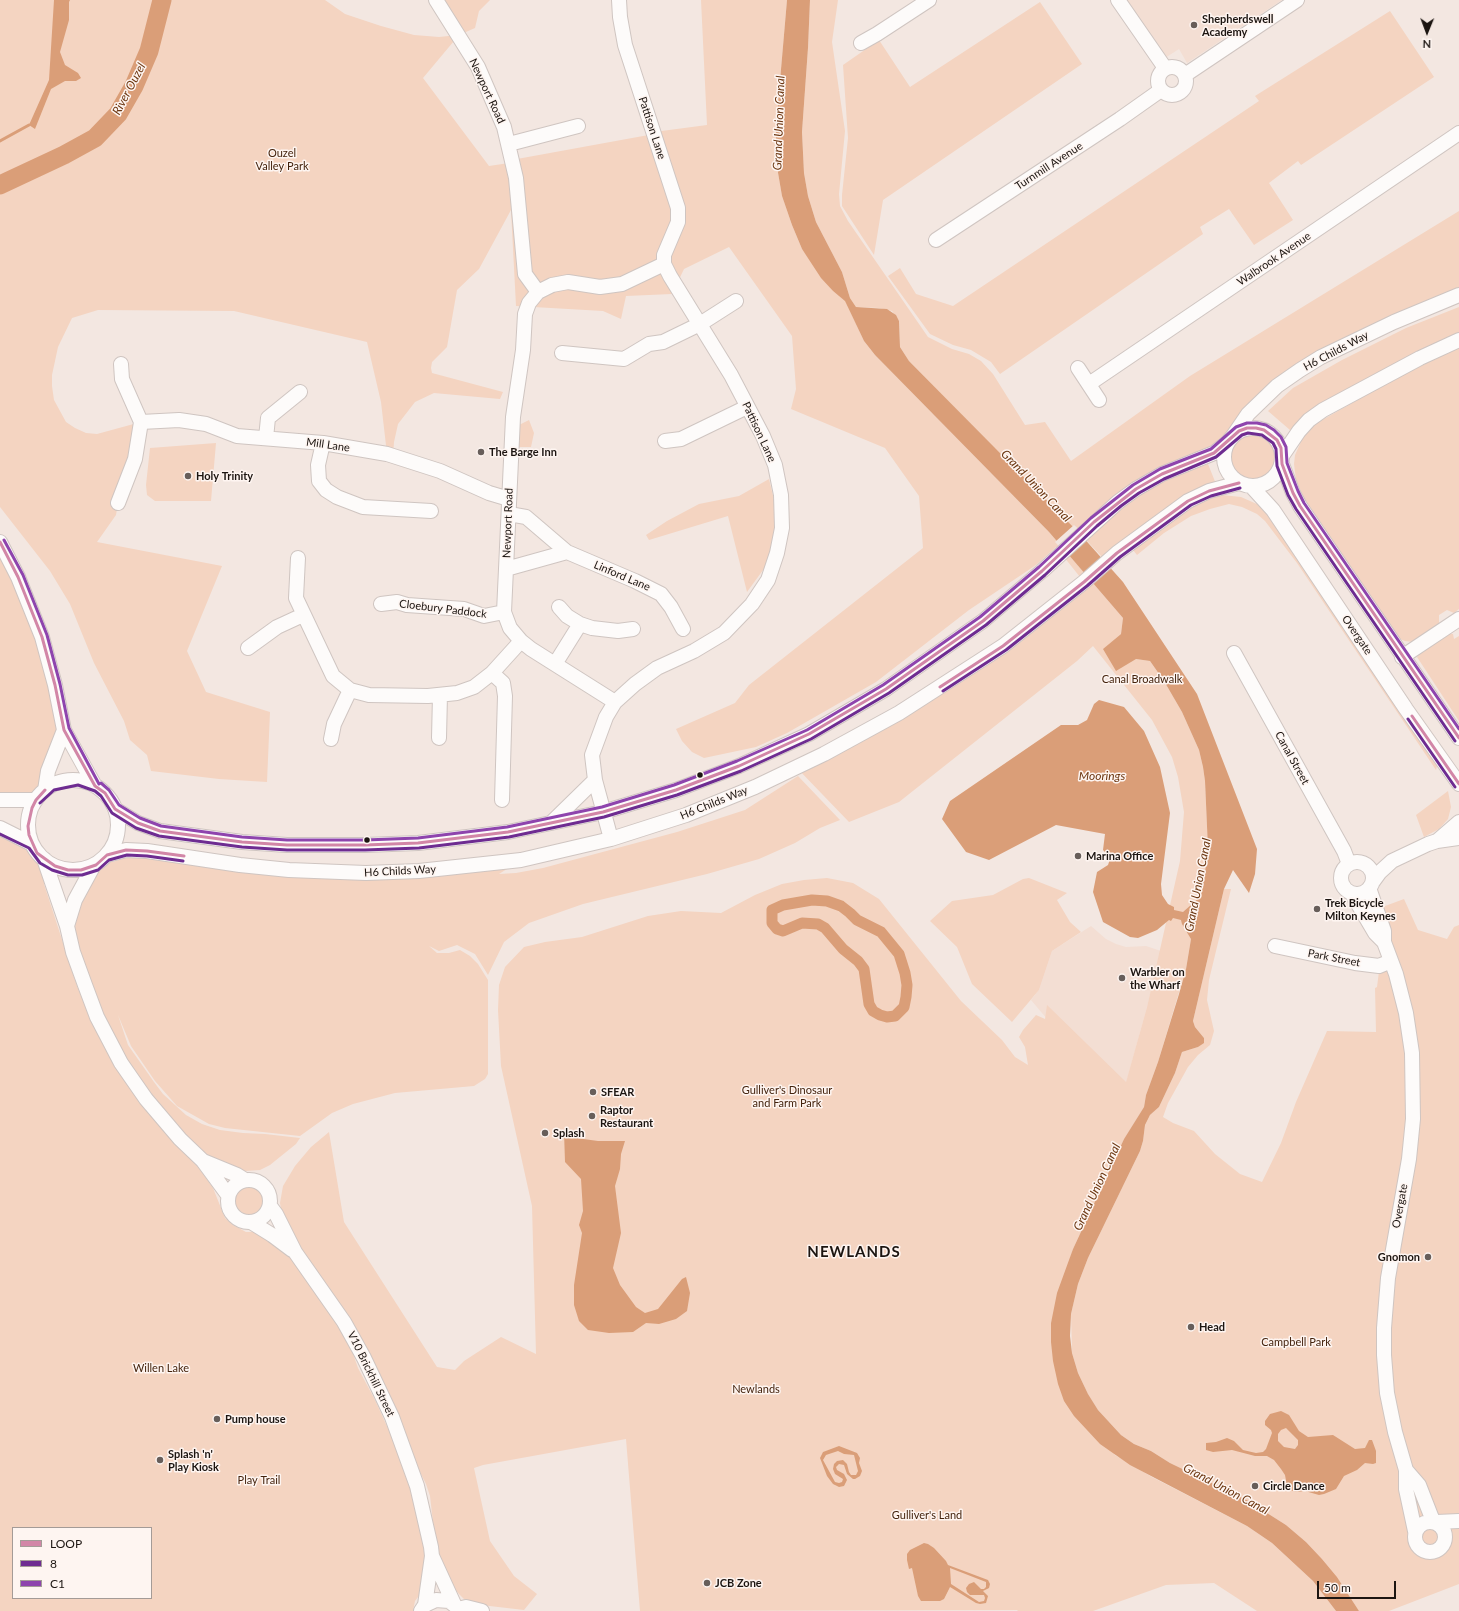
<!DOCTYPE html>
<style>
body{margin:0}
#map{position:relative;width:1459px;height:1611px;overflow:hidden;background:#f3e7e1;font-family:Lato,sans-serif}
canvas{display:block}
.legend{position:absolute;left:12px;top:1527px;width:140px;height:72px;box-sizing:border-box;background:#fef5f1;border:1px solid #a49b97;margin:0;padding:5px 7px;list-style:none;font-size:12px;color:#1c1511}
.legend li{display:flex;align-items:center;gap:8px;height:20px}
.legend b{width:20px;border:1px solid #a49b97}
.north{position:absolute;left:1407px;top:12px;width:40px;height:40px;-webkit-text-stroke:3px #fef5f1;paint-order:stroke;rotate:181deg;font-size:11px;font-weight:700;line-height:16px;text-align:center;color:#1c1511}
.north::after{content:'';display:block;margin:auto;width:14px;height:18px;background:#1c1511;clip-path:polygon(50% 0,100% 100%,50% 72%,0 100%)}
.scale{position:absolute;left:1317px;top:1581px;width:79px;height:18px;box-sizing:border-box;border:2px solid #1c1511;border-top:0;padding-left:5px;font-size:12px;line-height:14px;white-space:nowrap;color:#1c1511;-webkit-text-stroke:3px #fef5f1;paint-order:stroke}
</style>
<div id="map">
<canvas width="1459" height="1611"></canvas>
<ul class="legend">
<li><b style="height:5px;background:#d286a7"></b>LOOP</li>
<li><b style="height:5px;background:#6e2c91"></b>8</li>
<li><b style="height:5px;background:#8e44ad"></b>C1</li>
</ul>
<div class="north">N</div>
<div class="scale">50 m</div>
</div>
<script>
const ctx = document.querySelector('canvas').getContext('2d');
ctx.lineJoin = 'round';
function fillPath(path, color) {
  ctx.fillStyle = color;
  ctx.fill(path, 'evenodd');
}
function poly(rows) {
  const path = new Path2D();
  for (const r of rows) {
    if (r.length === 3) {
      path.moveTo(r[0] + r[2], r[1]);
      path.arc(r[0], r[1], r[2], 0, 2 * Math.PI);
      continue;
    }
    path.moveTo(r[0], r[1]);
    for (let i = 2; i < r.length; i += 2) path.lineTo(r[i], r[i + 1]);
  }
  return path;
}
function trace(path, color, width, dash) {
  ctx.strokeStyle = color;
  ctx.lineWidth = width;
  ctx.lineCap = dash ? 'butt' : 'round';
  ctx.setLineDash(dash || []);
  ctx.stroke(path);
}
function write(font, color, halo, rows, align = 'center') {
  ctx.font = font + ' Lato,sans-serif';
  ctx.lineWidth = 3;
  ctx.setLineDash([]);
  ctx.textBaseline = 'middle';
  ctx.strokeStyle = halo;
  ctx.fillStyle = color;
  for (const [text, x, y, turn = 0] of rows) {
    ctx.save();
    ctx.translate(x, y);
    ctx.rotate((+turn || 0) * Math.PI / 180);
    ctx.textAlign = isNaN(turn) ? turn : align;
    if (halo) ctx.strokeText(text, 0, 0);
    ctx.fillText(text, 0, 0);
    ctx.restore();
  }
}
fillPath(poly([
 [1126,0,1282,0,1187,63,1179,49,1165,58],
 [1091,926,1106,939,1116,944,1126,947,1146,946,1161,951,1147,1007,1126,1083,1064,1039,1031,1000,1039,990,1052,951]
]), '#f3ded3');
fillPath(poly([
 [0,0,325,0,345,14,381,26,414,35,439,37,458,35,436,0,490,0,479,11,475,28,459,35,423,78,489,166,509,163,512,206,517,159,654,134,654,132,707,125,701,0,787,0,776,127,776,161,782,196,792,225,802,249,833,291,845,300,864,341,875,355,1049,532,1123,618,1121,634,1104,649,1136,659,1150,661,1164,681,1182,712,1199,750,1203,767,1205,781,1208,849,1205,872,1190,945,1186,969,1158,1062,1146,1095,1144,1107,1124,1139,1073,1249,1051,1323,1115,1455,1152,1477,1247,1526,1272,1543,1313,1581,1336,1611,1257,1611,1214,1583,1166,1585,1093,1611,1018,1611,1017,1610,640,1611,626,1439,483,1465,474,1468,490,1541,514,1576,537,1594,524,1610,481,1605,464,1599,458,1593,453,1587,438,1552,434,1531,430,1496,426,1484,410,1452,400,1419,390,1399,294,1240,282,1214,280,1203,283,1186,295,1166,311,1147,329,1132,344,1222,437,1367,455,1370,464,1361,501,1337,536,1354,532,1206,501,1066,498,1010,499,985,505,967,524,947,545,942,582,937,648,916,681,911,721,913,755,895,782,884,804,880,827,878,853,883,879,899,961,1001,1002,1040,1015,1057,1028,1065,1025,1047,1019,1037,1023,1030,1036,1015,1045,1019,1047,1005,1126,1082,1147,1007,1180,861,1184,812,1178,777,1172,757,1152,720,1093,646,1077,661,899,802,849,822,796,767,899,713,1084,582,1056,547,1036,565,969,610,876,682,787,733,756,747,704,758,692,752,682,741,676,729,735,703,749,685,923,548,919,496,885,448,791,409,796,389,792,336,729,247,684,269,672,294,626,296,621,319,603,311,516,306,511,210,479,269,457,290,447,347,432,362,431,368,432,373,503,392,500,399,434,393,415,402,398,424,394,442,393,456,387,454,381,402,367,342,234,311,98,310,72,318,58,347,52,375,52,386,54,400,66,422,75,428,86,433,97,434,141,422,118,503,116,515,97,542,222,566,187,651,206,692,270,712,267,782,219,779,151,771,147,755,130,740,124,721,94,663,70,604,50,571,0,507],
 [810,0,838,0,832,42,845,131,839,194,840,206,848,221,928,337,952,349,969,354,981,361,993,374,1025,425,1045,422,1071,461,1190,376,1459,211,1459,295,1300,370,1233,436,1180,466,1082,534,1073,528,909,361,900,347,899,321,892,311,879,308,856,307,850,298,842,272,816,222,808,196,804,173,802,132,808,48],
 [1040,2,1082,64,883,200,874,255,842,206,842,195,848,138,843,65,879,40,910,87],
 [1390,11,1434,77,1301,165,1298,161,1269,183,1293,220,1254,245,1229,209,1200,227,1203,234,1000,374,991,362,971,350,953,345,930,334,888,276,900,268,916,294,953,306,1259,101,1255,96],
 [1459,307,1459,334,1308,412,1290,430,1268,411,1293,388,1342,360,1406,328],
 [1459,347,1459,609,1454,613,1447,610,1439,615,1439,624,1413,642,1405,641,1400,639,1394,633,1304,498,1296,480,1294,464,1295,455,1304,435,1317,423,1389,382],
 [529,420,534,433,531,447,518,447,519,425],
 [1253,458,23],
 [216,443,211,501,155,501,147,495,146,485,150,448],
 [1208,464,1216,484,1188,494,1160,512,1102,557,1087,541,1106,522,1138,496,1170,478],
 [769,479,776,508,777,535,766,566,747,592,728,516,649,540,646,535,667,521,699,504,739,496],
 [1222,495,1241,497,1259,505,1266,511,1434,761,1437,766,1436,770,1297,563,1265,521,1257,514,1242,507,1229,504,1210,509,1191,516,1164,533,1137,555,1133,550,1185,510,1203,500],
 [0,542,18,577,64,730,45,790,36,800,0,800],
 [1447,633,1453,634,1454,639,1459,636,1459,721,1417,657,1422,650],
 [798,776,840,820,820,828,795,843,759,859,707,874,583,904,529,923,504,942,488,975,475,954,457,945,439,951,429,946,437,953,449,953,460,950,470,956,478,964,488,980,488,1074,485,1079,474,1086,395,1093,353,1104,332,1113,300,1136,225,1128,209,1124,177,1106,155,1081,131,1046,118,1015,128,1045,154,1082,163,1094,186,1115,202,1124,220,1130,243,1133,265,1134,300,1138,296,1144,270,1165,260,1170,245,1171,234,1169,209,1156,185,1136,151,1097,126,1060,102,1016,77,945,75,927,80,904,96,865,103,859,113,862,127,857,148,856,289,870,521,860,499,874,516,873,543,868,677,832,745,810],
 [1448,791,1451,807,1448,819,1439,829,1424,837,1416,815],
 [0,828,32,844,44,859,44,884,77,986,90,1018,115,1066,142,1105,199,1168,213,1188,225,1218,233,1225,246,1232,255,1232,269,1238,292,1258,309,1280,349,1342,358,1368,375,1400,401,1457,422,1528,426,1559,421,1593,415,1601,413,1611,0,1611],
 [13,1528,151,1528,151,1598,13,1598],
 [1029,878,1067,893,1057,900,1070,922,1081,932,1052,951,1039,990,1012,1022,972,984,957,947,930,921,952,901,993,895,1023,879],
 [1224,889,1231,889,1209,980,1207,1000,1214,1031,1210,1045,1198,1055,1188,1067,1168,1103,1163,1117,1173,1123,1194,1131,1215,1154,1240,1174,1262,1182,1281,1143,1296,1102,1327,1031,1376,1032,1375,988,1377,987,1382,948,1377,909,1404,899,1418,930,1447,939,1454,927,1459,925,1459,1584,1389,1611,1359,1611,1337,1577,1322,1559,1306,1542,1286,1525,1245,1499,1170,1463,1151,1451,1134,1444,1121,1435,1098,1410,1088,1394,1078,1373,1072,1353,1071,1314,1078,1284,1088,1258,1140,1151,1143,1141,1145,1125,1150,1115,1159,1107,1175,1073,1182,1052,1198,1047,1204,1038,1195,1027,1193,1021],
 [249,1200,15]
]), '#f4d4c1');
fillPath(poly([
 [54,0,70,0,69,2,69,20,60,52,65,65,78,73,81,78,76,81,65,81,51,89,35,129,29,125,49,80],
 [787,0,810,0,808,48,802,132,804,173,808,196,816,222,842,272,850,298,856,307,887,309,896,315,899,321,900,347,909,361,1081,535,1123,582,1197,694,1257,849,1255,874,1249,893,1233,870,1224,889,1193,1021,1195,1027,1204,1038,1204,1043,1198,1047,1182,1052,1175,1073,1159,1107,1150,1115,1145,1125,1143,1141,1140,1151,1088,1258,1078,1284,1071,1314,1070,1336,1072,1353,1078,1373,1088,1394,1098,1410,1121,1435,1134,1444,1151,1451,1170,1463,1245,1499,1286,1525,1306,1542,1322,1559,1337,1577,1359,1611,1336,1611,1313,1581,1272,1543,1247,1526,1130,1465,1100,1444,1074,1416,1064,1401,1058,1384,1053,1361,1051,1342,1051,1323,1057,1293,1073,1249,1124,1139,1144,1107,1146,1095,1158,1062,1179,994,1186,969,1191,939,1182,924,1181,920,1173,918,1171,921,1169,920,1157,930,1138,938,1130,937,1103,922,1093,892,1097,872,1108,865,1109,862,1109,856,1103,850,1105,834,1056,825,989,860,966,852,942,819,950,801,1061,725,1078,725,1087,720,1094,704,1099,700,1124,707,1144,731,1160,767,1170,813,1161,884,1162,895,1168,904,1174,907,1174,910,1183,912,1200,897,1205,872,1208,849,1205,781,1203,767,1199,750,1182,712,1164,681,1150,661,1136,659,1116,671,1103,649,1121,634,1123,618,1049,532,875,355,864,341,845,301,833,291,821,278,802,249,792,225,782,196,776,161,776,127],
 [564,1132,576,1138,598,1141,625,1141,621,1154,620,1169,615,1186,621,1233,613,1268,620,1285,636,1307,645,1313,658,1309,682,1279,686,1277,690,1293,687,1311,676,1319,659,1324,646,1323,633,1332,609,1333,588,1330,579,1321,574,1305,574,1285,582,1233,579,1225,583,1211,581,1179,565,1162],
 [1281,1411,1289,1415,1299,1431,1308,1437,1333,1435,1355,1449,1365,1448,1369,1440,1372,1440,1376,1451,1376,1463,1373,1464,1365,1463,1357,1470,1344,1476,1336,1489,1324,1494,1319,1495,1305,1491,1295,1492,1291,1490,1287,1486,1285,1475,1281,1469,1274,1460,1267,1456,1255,1456,1232,1450,1213,1452,1206,1450,1206,1443,1216,1442,1227,1438,1234,1441,1243,1450,1256,1453,1263,1452,1266,1449,1272,1433,1271,1430,1265,1425,1265,1421,1270,1414],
 [1286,1428,1298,1440,1298,1445,1295,1449,1284,1447,1278,1441,1278,1434,1281,1430],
 [839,1446,857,1453,860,1458,859,1463,862,1471,860,1476,855,1479,853,1479,847,1474,844,1465,839,1464,836,1467,837,1470,844,1474,847,1480,844,1486,839,1487,833,1484,827,1476,820,1458,823,1452],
 [838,1451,844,1454,854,1455,858,1471,856,1475,851,1475,849,1472,847,1464,843,1460,837,1461,834,1464,833,1469,835,1474,843,1479,842,1482,839,1483,835,1482,823,1460,826,1455],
 [924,1543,928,1544,934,1548,946,1561,948,1565,988,1580,990,1584,989,1588,983,1591,988,1596,986,1603,980,1604,976,1603,950,1587,944,1599,940,1601,921,1601,918,1596,912,1568,909,1569,907,1560,907,1554,910,1550],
 [950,1568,986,1582,986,1587,984,1589,981,1589,974,1582,969,1584,966,1588,967,1592,970,1595,984,1595,985,1598,984,1601,979,1602,951,1584]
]), '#da9e78');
fillPath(poly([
 [1074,525,1083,533,1067,555,1055,542]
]), '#f3e7e1');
trace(poly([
 [0,141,29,125]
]), '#da9e78', 3);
trace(poly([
 [812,900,827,901,841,906,850,913,857,920,881,932,899,954,905,973,907,985,906,997,904,1007,895,1016,887,1017,880,1015,873,1011,869,1004,864,969,858,961,843,949,825,928,818,924,802,923,783,931,777,929,772,923,772,910,783,905,812,900]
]), '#da9e78', 11);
trace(poly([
 [0,185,64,155,95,138,118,114,134,86,149,51,162,0]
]), '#da9e78', 19);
const minor = poly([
 [436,0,478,67,504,127,516,178,525,274,538,292],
 [1118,0,1165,68],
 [861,43,877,34,929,0],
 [1172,81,14],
 [1185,75,1297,0],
 [509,144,578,126],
 [936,240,1120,119,1161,90],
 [562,353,624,359,649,344,663,342,700,324,736,301],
 [121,364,122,379,141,422],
 [1078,368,1099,400],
 [1089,384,1459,133],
 [1253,457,29],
 [1233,436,1248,414,1277,386,1300,370,1321,357,1394,322,1459,295],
 [266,438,268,418,300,392],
 [665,441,681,439,747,407],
 [323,443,318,465,319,481,326,490,337,497,363,507,431,511],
 [1282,456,1299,431,1309,420,1323,410,1420,358,1459,340],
 [1282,464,1293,493,1300,506,1459,738],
 [1252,487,1273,510,1406,709,1459,784],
 [118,503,135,459,141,422,179,420,206,424,237,436,323,443,387,454,440,471,489,493,509,499],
 [509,514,526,517,567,552,635,581,661,594,671,607,683,629],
 [0,542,18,577,42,637,55,685,64,730,95,786],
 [298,558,296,598,333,676,350,690,369,695,428,696,457,693,474,687,492,673,521,641],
 [506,569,567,552],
 [381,604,397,602,407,605,464,609,484,616,504,612],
 [559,607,567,616,580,624,592,628,618,631,633,629],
 [248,648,277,627,303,615],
 [1234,653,1344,851,1349,864],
 [1402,657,1459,619],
 [555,664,580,624],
 [492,673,503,683,505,696,502,800],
 [615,702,531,649,521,641,510,628,504,612,513,417,523,350,525,314,529,303,538,292,552,285,568,282,600,287,622,284,664,264],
 [439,738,440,695],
 [331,739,334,724,350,690],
 [73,825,45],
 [45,790,48,771,64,730],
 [0,800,36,800],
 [115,809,138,823,160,831,242,842,287,845,365,845,418,843,508,832,603,812,676,790,739,766,809,734,886,689,983,621,1042,571,1118,502,1136,489,1162,474,1214,453,1228,442],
 [551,823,595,780],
 [0,828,32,844],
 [611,839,595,780,592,755,606,717,615,702,635,684,657,668,694,651,724,633,752,604,768,580,777,553,782,528,781,495,775,465,763,436,731,375,670,276,664,264,664,255,678,222,678,208,625,45,620,17,619,0],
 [1437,841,1459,822],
 [107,855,126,850,147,851,240,865,289,870,366,873,419,871,521,860,611,839,686,815,755,787,824,754,899,713,1003,646,1084,582,1117,553,1188,501,1209,491,1239,483],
 [44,859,67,926,73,952,85,985,97,1017,121,1063,146,1099,180,1139,203,1161,228,1195],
 [1357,878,16],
 [1372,883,1380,872,1392,861,1428,844,1437,841,1459,838],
 [1369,888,1384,931,1384,942,1396,974,1406,1013,1412,1053,1413,1119,1409,1159,1388,1278,1384,1328,1384,1355,1387,1393,1395,1432,1406,1470,1406,1489,1415,1531],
 [1352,894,1375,933,1384,942],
 [67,926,75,900,94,865],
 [1275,946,1355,963,1379,966,1391,961],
 [203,1161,237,1175,245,1180],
 [249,1201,21],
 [270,1206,276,1214,295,1252,344,1322,364,1358,392,1417,417,1486,431,1547,432,1556,425,1605],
 [251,1222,272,1235,292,1250],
 [1406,1470,1419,1485,1433,1521],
 [1430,1537,15],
 [1437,1522,1459,1521],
 [432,1556,454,1604],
 [458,1609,466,1607,482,1611],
 [421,1611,425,1605,436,1600,449,1601,458,1608]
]);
trace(minor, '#cfc5c1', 16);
trace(minor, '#fdfbfa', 14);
trace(poly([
 [0,542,18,577,42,637,55,685,64,730,95,786,105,793,115,809,138,823,160,831,242,842,287,845,365,845,418,843,508,832,603,812,676,790,739,766,809,734,886,689,983,621,1042,571,1094,522,1136,489,1162,474,1214,453,1239,431,1247,428,1256,428,1264,430,1277,440,1281,448,1282,464,1293,493,1300,506,1459,738],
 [940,687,1003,646,1084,582,1117,553,1188,501,1209,491,1239,483],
 [1412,716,1459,784],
 [45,790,36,800,32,808,28,826,29,835,37,853,55,866,68,870,81,870,96,865,107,855,126,850,147,851,184,856]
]), '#d286a7', 3);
trace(poly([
 [943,691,1006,650,1087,586,1120,557,1191,505,1211,496,1240,488],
 [1408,719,1455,787],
 [40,803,54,790,78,785,95,791,101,796,112,813,136,828,159,836,242,847,287,850,365,850,419,848,509,837,604,817,677,795,741,771,811,739,889,693,986,625,1045,575,1097,526,1121,506,1139,493,1164,479,1216,457,1242,435,1248,433,1262,435,1273,443,1276,449,1277,466,1288,495,1296,509,1455,741],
 [0,834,29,848,40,863,52,870,68,875,82,875,98,870,109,860,127,855,147,856,183,861]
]), '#6e2c91', 3);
trace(poly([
 [4,540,23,575,47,635,60,684,69,728,99,784],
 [101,783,109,790,119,805,140,818,161,826,242,837,287,840,365,840,418,838,507,827,602,807,674,785,737,761,807,730,883,685,980,617,1039,567,1091,518,1133,485,1160,469,1211,449,1236,427,1247,423,1257,423,1266,425,1274,430,1281,437,1286,447,1287,463,1298,491,1304,503,1459,729]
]), '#8e44ad', 3);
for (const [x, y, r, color] of [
 [1194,25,4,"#675e5a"],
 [481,452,4,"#675e5a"],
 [188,476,4,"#675e5a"],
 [700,775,3.5,"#1c1511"],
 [367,840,3.5,"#1c1511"],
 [1078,856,4,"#675e5a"],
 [1317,909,4,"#675e5a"],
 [1122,978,4,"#675e5a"],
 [593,1092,4,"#675e5a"],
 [592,1116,4,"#675e5a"],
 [545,1133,4,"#675e5a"],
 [1428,1257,4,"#675e5a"],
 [1191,1327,4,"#675e5a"],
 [217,1419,4,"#675e5a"],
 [160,1460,4,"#675e5a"],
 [1255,1486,4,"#675e5a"],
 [707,1583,4,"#675e5a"]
]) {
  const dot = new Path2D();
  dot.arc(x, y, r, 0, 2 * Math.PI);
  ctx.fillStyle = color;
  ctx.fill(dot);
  trace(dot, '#fef5f1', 1.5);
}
write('bold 11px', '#1c1511', '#fef5f1', [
 ["Shepherdswell",1202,19],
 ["Academy",1202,32],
 ["The Barge Inn",489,452],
 ["Holy Trinity",196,476],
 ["Marina Office",1086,856],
 ["Trek Bicycle",1325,903],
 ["Milton Keynes",1325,916],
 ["Warbler on",1130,972],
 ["the Wharf",1130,985],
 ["SFEAR",601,1092],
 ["Raptor",600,1110],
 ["Restaurant",600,1123],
 ["Splash",553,1133],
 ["Gnomon",1420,1257,"right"],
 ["Head",1199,1327],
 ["Pump house",225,1419],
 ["Splash 'n'",168,1454],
 ["Play Kiosk",168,1467],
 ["Circle Dance",1263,1486],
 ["JCB Zone",715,1583]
], 'left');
write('11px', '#1c1511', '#fef5f1', [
 ["Newport Road",487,91,65],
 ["Pattison Lane",652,128,72],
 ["Turnmill Avenue",1049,166,-33],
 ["Walbrook Avenue",1274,259,-34],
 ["H6 Childs Way",1336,351,-28],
 ["Pattison Lane",759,432,65],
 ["Mill Lane",328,445,8],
 ["Newport Road",508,523,-88],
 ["Linford Lane",622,576,23],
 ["Cloebury Paddock",443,609,7],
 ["Overgate",1357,635,56],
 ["Canal Street",1292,758,61],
 ["H6 Childs Way",714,803,-22],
 ["H6 Childs Way",400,871,-3],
 ["Park Street",1334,958,11],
 ["Overgate",1400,1206,-80],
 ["V10 Brickhill Street",371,1374,64]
]);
write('11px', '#44230d', '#fef5f1', [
 ["Ouzel",282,153],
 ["Valley Park",282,166],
 ["Canal Broadwalk",1142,679],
 ["Gulliver's Dinosaur",787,1090],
 ["and Farm Park",787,1103],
 ["Campbell Park",1296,1342],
 ["Willen Lake",161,1368],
 ["Newlands",756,1389],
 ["Play Trail",259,1480],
 ["Gulliver's Land",927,1515]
]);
write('italic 12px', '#6c3610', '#fef5f1', [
 ["River Ouzel",129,89,-62],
 ["Grand Union Canal",779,123,-88],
 ["Grand Union Canal",1036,486,46],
 ["Moorings",1102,776],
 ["Grand Union Canal",1198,885,-79],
 ["Grand Union Canal",1097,1187,-65],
 ["Grand Union Canal",1226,1489,28]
]);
ctx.letterSpacing = '1px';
write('bold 15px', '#1c1511', '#fef5f1', [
 ["NEWLANDS",854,1252]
]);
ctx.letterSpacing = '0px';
</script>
